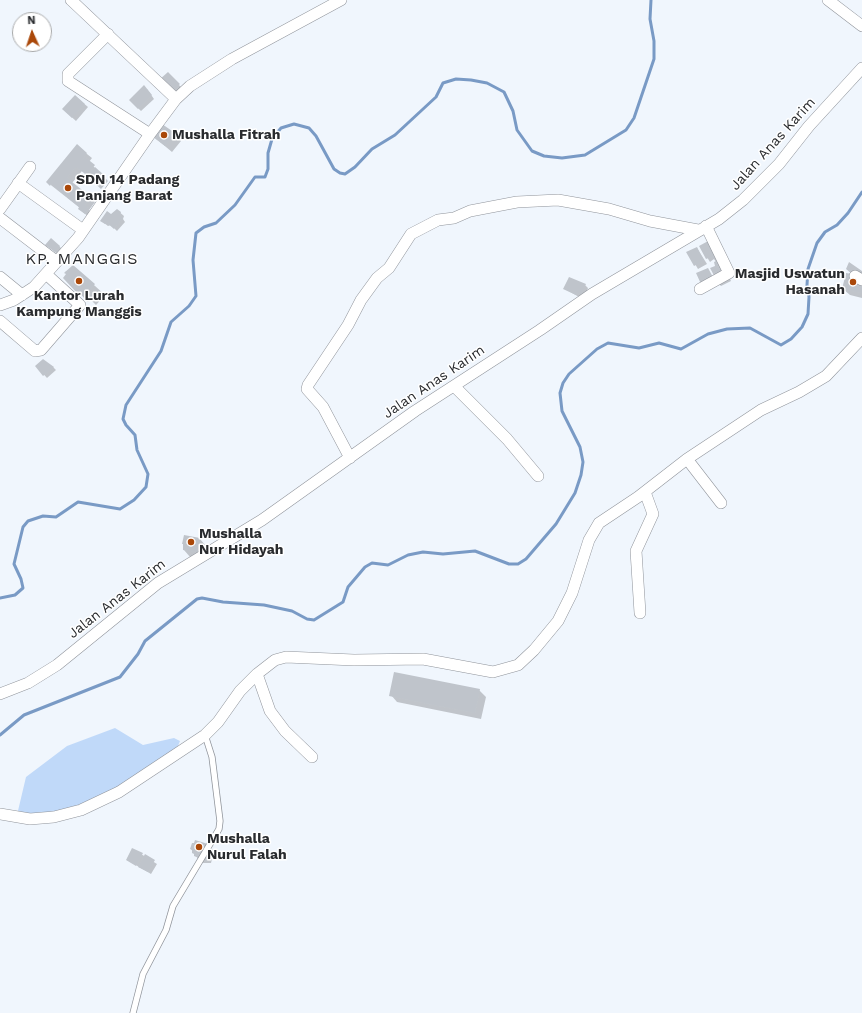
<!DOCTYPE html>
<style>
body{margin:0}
#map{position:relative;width:862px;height:1013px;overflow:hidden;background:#f0f6fd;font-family:"Work Sans",sans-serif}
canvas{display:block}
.north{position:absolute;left:12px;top:12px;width:40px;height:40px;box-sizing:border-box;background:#fff;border:1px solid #a9aaab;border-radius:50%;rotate:357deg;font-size:11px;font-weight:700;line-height:16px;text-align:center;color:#292b2e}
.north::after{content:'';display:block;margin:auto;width:14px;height:18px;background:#aa4809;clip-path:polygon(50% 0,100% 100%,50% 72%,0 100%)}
</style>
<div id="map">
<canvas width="862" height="1013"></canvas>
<div class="north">N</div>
</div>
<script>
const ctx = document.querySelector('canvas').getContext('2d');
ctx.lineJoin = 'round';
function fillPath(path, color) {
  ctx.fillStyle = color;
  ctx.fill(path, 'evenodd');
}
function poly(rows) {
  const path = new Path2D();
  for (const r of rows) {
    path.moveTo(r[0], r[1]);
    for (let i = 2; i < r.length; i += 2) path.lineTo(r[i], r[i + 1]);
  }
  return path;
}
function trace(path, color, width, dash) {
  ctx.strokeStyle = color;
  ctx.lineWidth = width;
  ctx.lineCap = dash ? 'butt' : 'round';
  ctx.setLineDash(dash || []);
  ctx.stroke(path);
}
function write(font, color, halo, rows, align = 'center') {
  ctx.font = font + ' "Work Sans",sans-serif';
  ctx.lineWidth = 3;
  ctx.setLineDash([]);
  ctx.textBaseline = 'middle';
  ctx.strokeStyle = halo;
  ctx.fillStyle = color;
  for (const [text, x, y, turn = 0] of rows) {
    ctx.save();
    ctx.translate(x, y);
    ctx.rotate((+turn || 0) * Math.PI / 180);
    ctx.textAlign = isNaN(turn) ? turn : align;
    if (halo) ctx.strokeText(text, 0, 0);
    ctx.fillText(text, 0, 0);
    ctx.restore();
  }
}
fillPath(poly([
 [115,728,143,745,174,738,180,741,173,758,94,807,55,818,17,815,26,777,67,746]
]), '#c0d9f9');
fillPath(poly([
 [168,74,182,88,174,95],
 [147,89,154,99,141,111,130,100],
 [75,96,88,107,76,121,66,112],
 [162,125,181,141,172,152,154,137],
 [77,146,92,158,89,162,108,181,101,189,82,171,72,183,95,202,89,210,94,214,90,218,79,209,80,208,47,182],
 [117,210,124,216,123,219,125,222,117,231,111,225,108,226,104,223],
 [59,246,62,249,58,255,50,247],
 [700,246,723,263,731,281,721,286,718,283,716,262,714,259,710,262],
 [697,248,707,264,698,269,688,252],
 [74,267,105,295,96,305,90,299,88,302,65,278,67,274,65,272],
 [862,272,862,298,850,295,843,289,854,275],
 [585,285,588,288,585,297,580,295,579,297,565,289],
 [36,366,53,367,56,370,47,378],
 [200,539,206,546,205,558,190,557,184,550],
 [479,690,486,697,481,719,397,702,391,695],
 [207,845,214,851,211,863,201,863,191,849],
 [133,849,157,864,151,874,127,860]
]), '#0003');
trace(poly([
 [0,598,15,595,23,588,21,579,14,564,23,527,28,521,43,516,56,517,78,502,120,509,134,500,146,487,148,474,137,450,135,435,126,425,123,419,126,405,161,351,171,322,189,306,196,296,193,260,196,233,204,227,216,223,235,205,255,177,265,177,268,169,268,153,272,139,281,128,294,124,309,128,316,136,334,169,340,173,345,174,355,167,372,149,395,135,436,97,443,83,456,79,471,80,487,83,504,92,513,111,517,130,532,151,544,156,562,158,585,155,626,130,634,118,654,59,654,41,650,19,651,0],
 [0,735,24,715,120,677,138,654,145,641,197,599,202,598,223,602,264,605,292,611,307,619,314,620,343,602,348,587,365,567,372,563,388,565,408,555,423,552,443,554,475,551,509,564,518,564,526,559,556,524,575,493,581,475,583,462,580,447,562,411,560,393,563,383,569,374,597,349,608,343,639,348,659,343,681,349,708,334,727,329,750,328,781,345,791,339,802,327,808,314,809,297,807,285,808,269,817,243,825,232,837,225,848,213,862,192]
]), '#799ac5', 3);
fillPath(poly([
 [168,72,180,84,170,93,159,80],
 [144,85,152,95,138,109,129,100],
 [75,95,85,104,72,118,62,109],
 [162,124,175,133,165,146,153,137],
 [77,144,87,153,81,161,85,157,95,165,87,175,76,167,67,178,91,197,85,205,89,208,85,214,78,209,79,207,51,184,50,186,46,182],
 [95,167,104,175,96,185,86,177],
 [117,209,121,212,120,216,123,218,114,229,107,223,105,224,100,221,107,211,111,214],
 [51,238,60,246,55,252,45,245],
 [710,240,719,257,713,259,711,257,706,259,699,246],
 [697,247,704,261,694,266,686,252],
 [720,259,729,278,718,283,710,268,715,266,714,262],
 [849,262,862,271,862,293,842,289,846,273,852,274,846,269],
 [73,265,95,284,86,295,79,290,77,293,63,278,66,274,64,273],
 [708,268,714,279,701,284,696,273],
 [569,277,586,284,581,294,577,293,576,295,563,289],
 [43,359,54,367,43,376,35,366],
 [184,535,200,538,199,552,183,550,183,544,182,544],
 [394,672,480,689,475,713,389,696],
 [195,840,208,844,204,857,200,856,199,858,194,856,194,854,192,853,192,850,190,849,192,843,194,843],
 [132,848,143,853,136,866,126,860],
 [145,854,155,860,148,872,138,867]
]), '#bfc4cb');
const lane = poly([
 [133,1013,143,974,166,930,173,906,219,829,220,821,212,757,205,735]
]);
const street = poly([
 [71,0,176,99],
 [828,0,862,26],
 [108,34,68,74,68,81,150,134],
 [18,183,83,230],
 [0,209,30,167],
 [0,218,56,261],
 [855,276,862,280],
 [0,277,22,295],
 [700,289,729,273,706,226],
 [0,305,14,300,34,287,78,238,150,134,176,99,190,86,232,59,341,0],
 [0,321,35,351,41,350,80,305,46,274],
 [454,386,507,439,538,476],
 [350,458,323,407,307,389,308,385,348,325,361,300,377,278,389,268,411,234,438,220,454,218,470,211,517,202,558,200,609,209,650,221,698,230],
 [687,459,721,503],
 [640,613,636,551,653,514,645,492],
 [257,674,270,711,285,731,312,757],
 [0,694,28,683,57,665,158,583,262,520,415,411,540,330,592,294,719,219,743,200,779,164,809,126,862,68],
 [0,814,30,819,54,817,81,810,119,792,205,735,218,722,240,691,257,674,275,660,286,657,354,660,423,659,493,672,518,665,534,650,558,621,572,593,589,540,599,523,638,497,687,459,761,410,799,392,826,376,862,338]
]);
trace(lane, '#90949b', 7);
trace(street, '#90949b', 12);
trace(lane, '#fff', 5.5);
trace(street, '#fff', 11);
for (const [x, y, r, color] of [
 [164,135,4,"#aa4809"],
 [68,188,4,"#aa4809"],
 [79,281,4,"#aa4809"],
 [853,282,4,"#aa4809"],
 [191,542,4,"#aa4809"],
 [199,847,4,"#aa4809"]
]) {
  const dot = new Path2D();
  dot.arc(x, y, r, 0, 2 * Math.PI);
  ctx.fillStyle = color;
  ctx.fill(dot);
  trace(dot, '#fff', 1.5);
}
write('bold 14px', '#292b2e', '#fff', [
 ["Mushalla Fitrah",172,135],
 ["SDN 14 Padang",76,180],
 ["Panjang Barat",76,196],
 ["Masjid Uswatun",845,274,"right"],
 ["Hasanah",845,290,"right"],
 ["Kantor Lurah",79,296,"center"],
 ["Kampung Manggis",79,312,"center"],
 ["Mushalla",199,534],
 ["Nur Hidayah",199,550],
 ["Mushalla",207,839],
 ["Nurul Falah",207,855]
], 'left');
write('14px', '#292b2e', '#fff', [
 ["Jalan Anas Karim",773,144,-48],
 ["Jalan Anas Karim",434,382,-34],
 ["Jalan Anas Karim",117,599,-38]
]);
ctx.letterSpacing = '1px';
write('16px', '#292b2e', '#fff', [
 ["KP. MANGGIS",82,259]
]);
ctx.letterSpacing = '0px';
</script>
